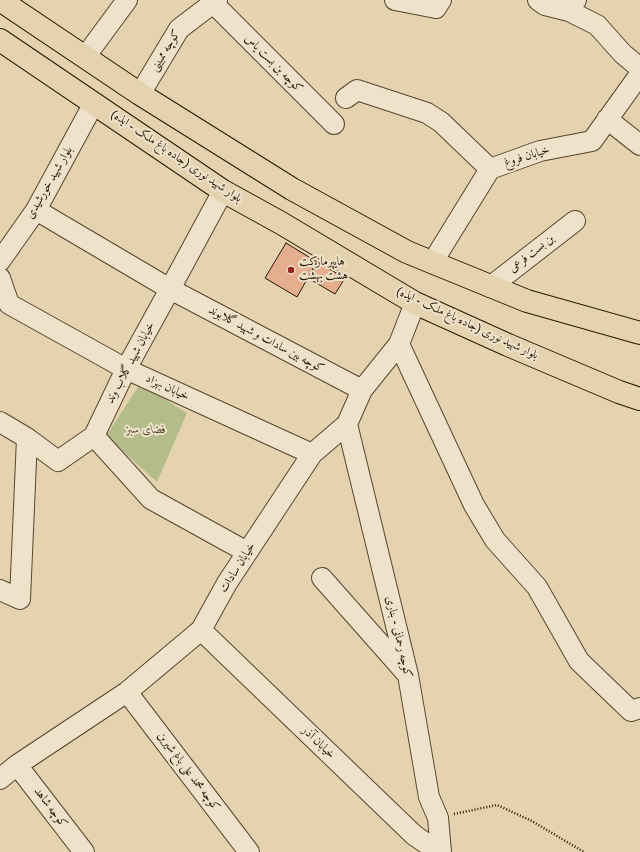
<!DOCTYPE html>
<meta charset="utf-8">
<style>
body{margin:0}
canvas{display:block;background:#e5d2af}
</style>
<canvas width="640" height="852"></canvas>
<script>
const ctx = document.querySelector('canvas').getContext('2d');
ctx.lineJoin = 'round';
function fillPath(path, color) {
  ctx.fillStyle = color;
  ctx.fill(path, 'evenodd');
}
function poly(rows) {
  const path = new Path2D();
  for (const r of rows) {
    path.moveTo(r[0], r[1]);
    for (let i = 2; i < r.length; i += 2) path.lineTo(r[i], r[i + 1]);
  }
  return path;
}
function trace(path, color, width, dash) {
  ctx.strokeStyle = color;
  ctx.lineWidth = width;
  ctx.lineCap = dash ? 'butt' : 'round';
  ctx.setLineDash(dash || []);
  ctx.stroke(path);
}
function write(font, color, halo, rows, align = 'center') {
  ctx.font = font + ' "IM FELL DW Pica",Amiri,serif';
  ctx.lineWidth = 4;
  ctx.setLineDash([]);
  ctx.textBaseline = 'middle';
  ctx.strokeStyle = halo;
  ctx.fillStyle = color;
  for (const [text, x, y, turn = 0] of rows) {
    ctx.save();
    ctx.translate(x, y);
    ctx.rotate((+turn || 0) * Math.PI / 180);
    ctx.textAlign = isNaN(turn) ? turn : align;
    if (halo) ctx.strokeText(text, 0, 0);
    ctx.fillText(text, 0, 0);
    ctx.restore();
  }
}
fillPath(poly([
 [140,384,187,413,157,482,106,436]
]), '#b5bc8b');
const building = poly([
 [286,243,317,262,297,297,265,278,286,243],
 [317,262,345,278,335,294,308,278,317,262]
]);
fillPath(building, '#e5ae8f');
trace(building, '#281703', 1);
const minor = poly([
 [210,0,334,124],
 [395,0,436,8,441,0],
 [538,0,545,5,569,11,576,0],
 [569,11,597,25,623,54,640,68],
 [85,57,127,0],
 [140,94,179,29,217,0],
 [346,98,357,90,427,113,441,122,490,169],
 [607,119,640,145],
 [36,210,170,289,362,390],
 [0,261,36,210,94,103],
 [432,263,490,169,540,151,592,141,640,74],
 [0,278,9,304,126,369,312,454],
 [490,287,575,221],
 [399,344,474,505,495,540,537,587,579,661,631,711,640,708],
 [0,422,27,438,58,461,94,436,126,369,170,289,223,191],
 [347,424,408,675,429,797,438,818,441,852],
 [94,436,151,499,247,552],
 [322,578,406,673],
 [0,590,20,599,27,438],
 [201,630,414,835,438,852],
 [127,692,249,852],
 [17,765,84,852],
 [0,779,17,765,127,692,201,630,227,583,312,454,347,424,362,390,399,344,415,303]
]);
const highway = poly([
 [0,0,140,94,292,189,407,252,527,301,640,333],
 [0,40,223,191,281,223,415,303,508,345,619,392,640,399]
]);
trace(minor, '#57462e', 22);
trace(highway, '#281703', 24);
trace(poly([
 [454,814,497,805,530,820,584,852]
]), '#281703', 2.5, [1, 2]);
trace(minor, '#eee2cb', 20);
trace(highway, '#e5d2af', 22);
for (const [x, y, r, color] of [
 [291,270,4,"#8f2418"]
]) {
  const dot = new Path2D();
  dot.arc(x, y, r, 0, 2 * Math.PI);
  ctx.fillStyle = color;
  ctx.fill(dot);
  trace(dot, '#eee2cb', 1.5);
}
write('12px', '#281703', '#eee2cb', [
 ["کوچه ممبینی",166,51,-58],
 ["کوچه بن بست یاس",273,64,45],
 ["بلوار شهید نوری (جاده باغ ملک - ایذه)",176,157,34],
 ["خیابان فروغ",527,157,-17],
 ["بلوار شهید خورشیدی",50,183,-60],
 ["بن بست فرعی",532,254,-38],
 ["بلوار شهید نوری (جاده باغ ملک - ایذه)",467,324,25],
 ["کوچه بین سادات و شهید گلابوند",266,340,28],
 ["خیابان شهید گلاب وند",131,363,-62],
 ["خیابان بهزاد",167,388,25],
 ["خیابان سادات",238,568,-58],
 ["کوچه رحمانی - بناری",398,637,77],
 ["خیابان آذر",318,743,44],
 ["کوچه محمد علی باغ شیرین",188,772,53],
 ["کوچه شاهد",50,808,53]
]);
write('12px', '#281703', '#eee2cb', [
 ["هایپرمارکت",299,263],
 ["هشت بهشت",299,277]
], 'left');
write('italic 12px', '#52492c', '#eee2cb', [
 ["فضای سبز",146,431]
]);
</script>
